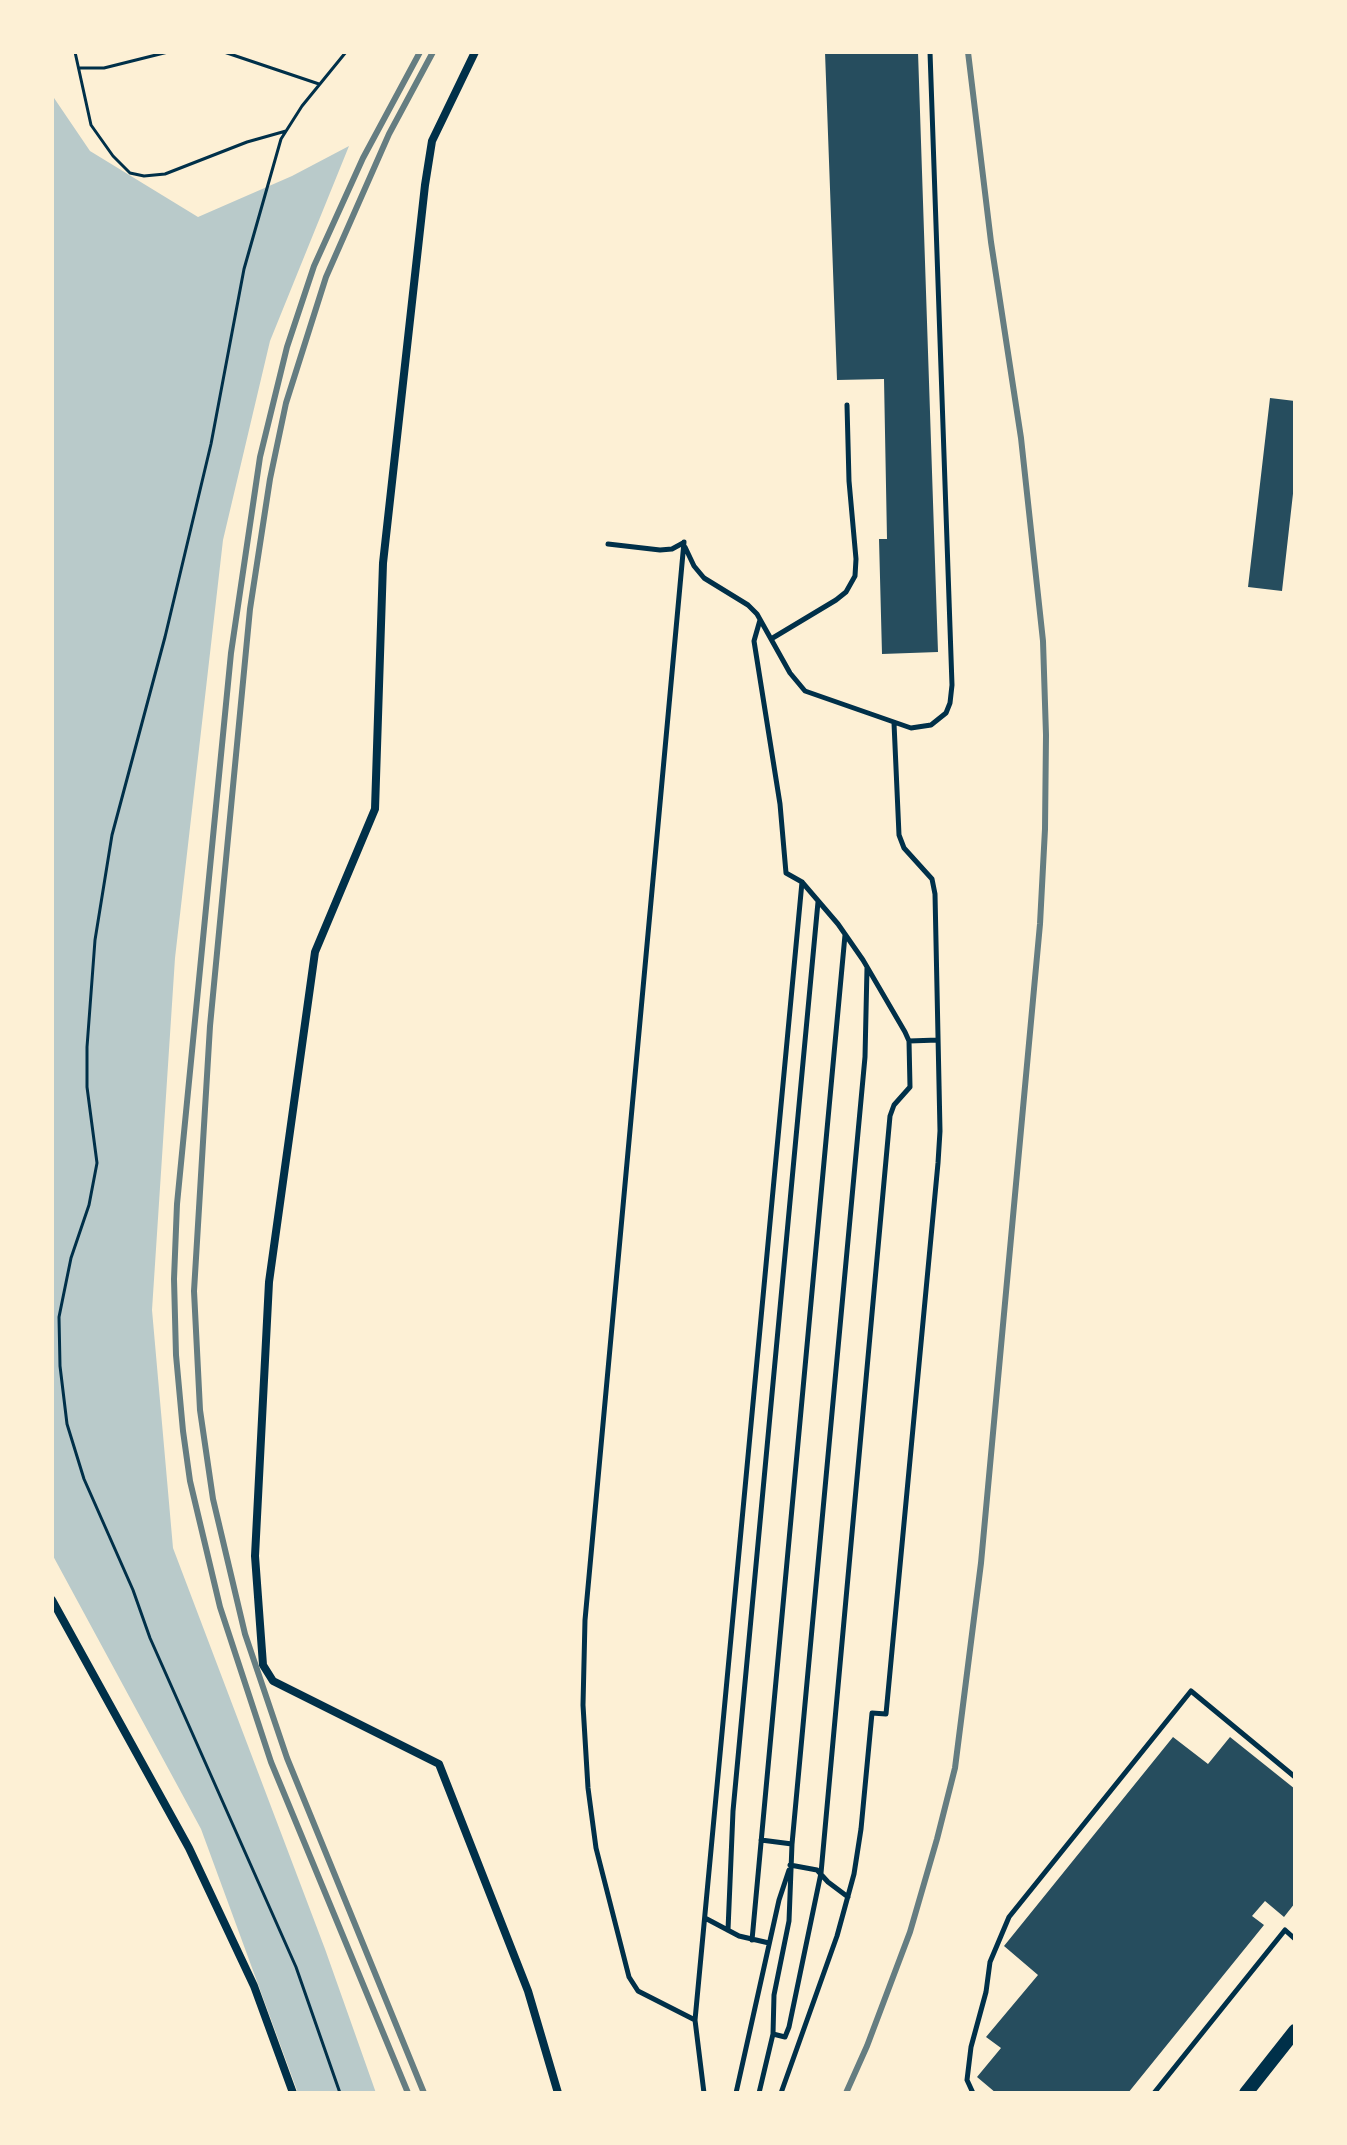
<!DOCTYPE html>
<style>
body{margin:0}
#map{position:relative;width:1347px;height:2145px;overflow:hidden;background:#fdf0d5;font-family:"Varela Round",sans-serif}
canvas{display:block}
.frame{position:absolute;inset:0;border:54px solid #fdf0d5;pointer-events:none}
</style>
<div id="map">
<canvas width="1347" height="2145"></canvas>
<div class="frame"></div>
</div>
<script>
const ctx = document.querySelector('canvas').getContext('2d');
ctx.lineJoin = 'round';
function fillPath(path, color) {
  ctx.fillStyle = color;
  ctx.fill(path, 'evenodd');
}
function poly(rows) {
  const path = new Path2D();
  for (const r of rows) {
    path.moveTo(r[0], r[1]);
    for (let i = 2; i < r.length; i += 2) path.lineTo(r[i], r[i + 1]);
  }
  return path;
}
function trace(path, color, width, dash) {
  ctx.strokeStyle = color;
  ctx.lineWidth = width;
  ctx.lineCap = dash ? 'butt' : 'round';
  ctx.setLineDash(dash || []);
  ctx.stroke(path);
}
fillPath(poly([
 [52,95,90,151,198,217,292,176,349,146,270,341,223,540,175,958,152,1310,173,1548,325,1949,376,2093,298,2093,201,1829,52,1554]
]), '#b9caca');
fillPath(poly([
 [825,52,918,52,938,652,882,654,879,539,887,539,884,379,837,380],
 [1270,398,1295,401,1295,476,1282,591,1248,587],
 [1173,1737,1208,1764,1230,1737,1295,1789,1295,1903,1284,1917,1265,1901,1252,1916,1264,1925,1128,2093,996,2093,977,2077,1001,2048,986,2037,1038,1975,1004,1946]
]), '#264d5e');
trace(poly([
 [75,52,91,125,113,156,130,173,144,176,165,174,247,142,286,131],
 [224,52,319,84],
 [79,68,104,68,168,52],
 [340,2093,296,1967,150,1638,133,1590,84,1479,67,1424,60,1366,59,1317,71,1258,89,1205,97,1163,87,1087,87,1047,95,940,112,835,165,637,211,444,244,269,281,139,302,106,346,52]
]), '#003049', 3);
trace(poly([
 [684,542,585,1620,583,1705,588,1788,596,1848,629,1977,638,1991,695,2020],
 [608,544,660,550,672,549,683,543],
 [685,547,694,566,704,578,748,605,757,614,790,673,805,691,911,728,931,725,946,713,950,703,952,685,930,52],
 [760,620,754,641,780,804,786,873,802,882,838,924,863,960,905,1032,909,1041,910,1087,894,1105,890,1116,821,1873,789,2027,785,2037,773,2034],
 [771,639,836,600,846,592,855,576,856,559,849,481,847,405],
 [909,1041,938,1040],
 [761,1840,792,1844],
 [790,1865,817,1870,828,1882,848,1897],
 [705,1918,739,1936,769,1943],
 [728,1930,733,1811,818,902],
 [752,1940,845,935],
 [704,2093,695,2020,802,882],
 [736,2093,779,1900,789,1870],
 [759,2093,773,2034,774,1995,789,1921,792,1844,865,1057,867,968],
 [781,2093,837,1936,854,1874,861,1829,872,1713,886,1714,938,1163,940,1131,935,894,932,879,904,848,899,835,894,723],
 [973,2093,967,2080,971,2047,986,1992,990,1962,1009,1917,1191,1691,1295,1777],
 [1154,2093,1285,1930,1295,1939]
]), '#003049', 5);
trace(poly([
 [475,52,432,141,425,185,383,563,375,809,315,952,269,1282,255,1556,263,1665,273,1681,439,1764,528,1991,558,2093],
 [52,1600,189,1848,254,1986,293,2093]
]), '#003049', 8);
trace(poly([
 [1246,2093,1295,2031]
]), '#003049', 14);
trace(poly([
 [408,2093,271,1762,220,1607,190,1481,183,1431,176,1355,174,1279,177,1204,231,653,260,457,287,347,314,266,363,158,420,52],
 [424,2093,287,1758,245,1634,213,1499,200,1410,194,1291,210,1026,250,609,270,479,286,403,326,277,389,134,433,52],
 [846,2093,867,2046,910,1932,937,1839,955,1768,981,1563,1040,924,1045,829,1046,735,1043,641,1021,438,991,242,968,52]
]), '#657d81', 6);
</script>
